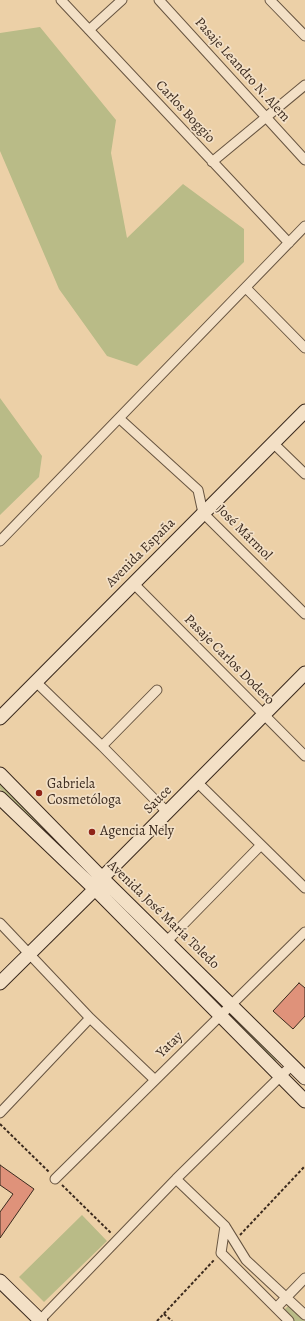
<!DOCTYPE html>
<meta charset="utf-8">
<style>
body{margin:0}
canvas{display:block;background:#ecd0a7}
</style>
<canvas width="305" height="1321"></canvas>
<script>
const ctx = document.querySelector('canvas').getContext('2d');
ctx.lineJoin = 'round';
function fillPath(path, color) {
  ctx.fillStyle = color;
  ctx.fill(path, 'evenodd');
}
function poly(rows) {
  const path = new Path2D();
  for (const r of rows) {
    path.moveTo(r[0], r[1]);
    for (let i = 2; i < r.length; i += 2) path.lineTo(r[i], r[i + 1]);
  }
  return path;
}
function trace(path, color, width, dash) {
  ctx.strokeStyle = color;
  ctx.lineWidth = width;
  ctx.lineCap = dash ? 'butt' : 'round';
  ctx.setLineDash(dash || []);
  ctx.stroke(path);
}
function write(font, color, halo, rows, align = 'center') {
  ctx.font = font + ' Alegreya,serif';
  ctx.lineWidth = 3.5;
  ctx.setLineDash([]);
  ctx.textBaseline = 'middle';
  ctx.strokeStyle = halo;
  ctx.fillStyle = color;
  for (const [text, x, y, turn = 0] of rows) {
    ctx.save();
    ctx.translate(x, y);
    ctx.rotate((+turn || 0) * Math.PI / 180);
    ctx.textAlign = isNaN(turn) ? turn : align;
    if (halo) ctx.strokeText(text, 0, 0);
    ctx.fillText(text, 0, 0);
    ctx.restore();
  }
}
fillPath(poly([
 [40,27,116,120,111,153,127,238,183,184,244,229,244,262,137,366,107,356,59,289,0,151,0,33],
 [0,398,42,456,39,477,0,515],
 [0,781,93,873,89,877,0,789],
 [110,892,217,997,214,1002,107,896],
 [239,1017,279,1058,274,1062,235,1021],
 [82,1215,107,1241,44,1302,19,1277],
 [289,1305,305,1321,294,1321,284,1310]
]), '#b9bb87');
const building = poly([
 [299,983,305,988,305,1016,293,1029,273,1011,299,983],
 [0,1165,34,1189,0,1238,0,1212,13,1194,0,1185,0,1165]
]);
fillPath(building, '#df927a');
trace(building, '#3b2a1e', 1);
const street = poly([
 [61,0,289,243],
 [159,0,305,160],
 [270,0,305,36],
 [89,30,122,0],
 [212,162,305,85],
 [246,288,305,348],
 [120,419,198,490,203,513,305,614],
 [273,443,305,474],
 [0,541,305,226],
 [133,583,305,756],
 [35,681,102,746,167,812],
 [102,746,157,690],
 [197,782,305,888],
 [0,923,90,1018,155,1080],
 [167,941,261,845],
 [0,1113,90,1018],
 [55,1179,305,932],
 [176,1179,225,1226,246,1260,305,1315],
 [225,1226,221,1253,289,1321],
 [276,1308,305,1278],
 [39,1321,176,1179,292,1065]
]);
const secondary = poly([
 [0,718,305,411],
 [0,774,102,878,305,1078],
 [0,798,95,889,305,1101],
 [0,983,95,889,102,878,305,673],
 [0,1281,41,1321]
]);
trace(street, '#675440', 11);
trace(secondary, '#3b2a1e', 15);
trace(poly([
 [0,1124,49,1172],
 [62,1185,112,1234],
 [240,1235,305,1166],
 [164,1314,172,1321],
 [157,1321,215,1259]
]), '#3b2a1e', 2, [3, 2]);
trace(street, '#f3e0c6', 9);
trace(secondary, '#f3e0c6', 13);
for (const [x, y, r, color] of [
 [39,793,4,"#8f2418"],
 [92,832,4,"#8f2418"]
]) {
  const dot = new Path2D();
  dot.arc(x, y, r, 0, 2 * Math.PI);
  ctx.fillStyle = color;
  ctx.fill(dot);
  trace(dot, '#f3e0c6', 1.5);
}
write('14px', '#3b2a1e', '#f3e0c6', [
 ["Pasaje Leandro N. Alem",242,70,48],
 ["Carlos Boggio",185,112,47],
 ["José Mármol",244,533,45],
 ["Avenida España",141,553,-45],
 ["Pasaje Carlos Dodero",229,660,45],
 ["Sauce",158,800,-45],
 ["Avenida José María Toledo",163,915,44],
 ["Yatay",170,1045,-44]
]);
write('14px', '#3b2a1e', '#f3e0c6', [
 ["Gabriela",47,785],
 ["Cosmetóloga",47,801],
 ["Agencia Nely",100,832]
], 'left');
</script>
